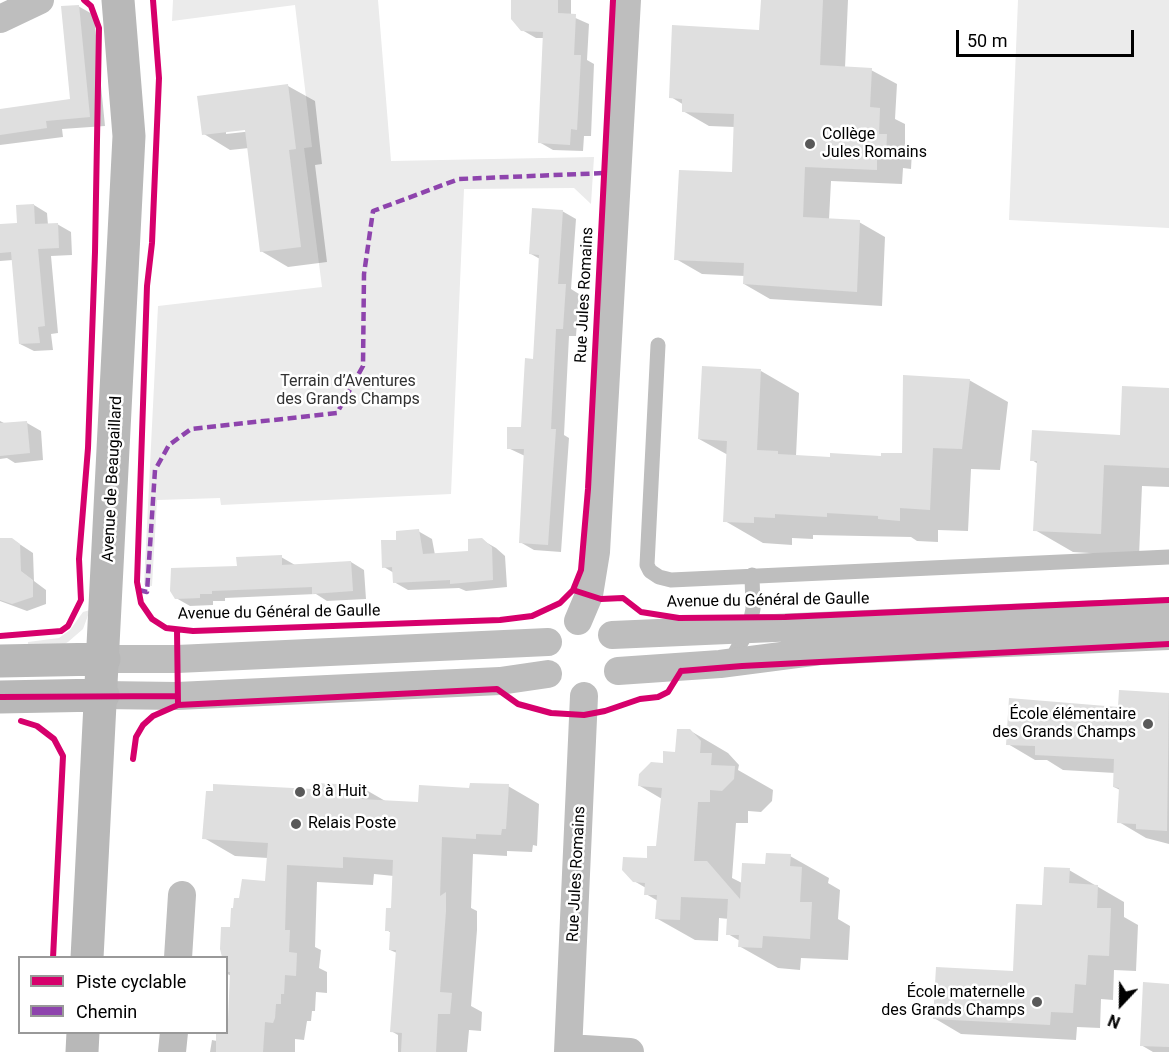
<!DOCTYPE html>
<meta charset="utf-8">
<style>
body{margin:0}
#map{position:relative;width:1169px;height:1052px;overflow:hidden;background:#fff;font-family:Roboto,sans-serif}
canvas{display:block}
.legend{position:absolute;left:18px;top:956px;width:210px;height:78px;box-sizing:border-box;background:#fff;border:2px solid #999;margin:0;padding:8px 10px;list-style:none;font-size:18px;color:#000}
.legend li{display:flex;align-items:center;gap:12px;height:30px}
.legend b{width:30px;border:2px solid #999}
.north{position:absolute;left:1091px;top:974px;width:60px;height:60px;-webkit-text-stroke:4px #fff;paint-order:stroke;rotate:202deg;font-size:16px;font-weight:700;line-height:24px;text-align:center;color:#000}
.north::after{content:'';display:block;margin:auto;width:21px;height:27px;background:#000;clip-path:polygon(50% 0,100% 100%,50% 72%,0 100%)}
.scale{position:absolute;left:956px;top:30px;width:178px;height:27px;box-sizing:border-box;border:3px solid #000;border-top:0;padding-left:8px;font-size:18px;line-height:21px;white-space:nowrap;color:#000;-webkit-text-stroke:4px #fff;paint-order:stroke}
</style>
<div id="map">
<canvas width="1169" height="1052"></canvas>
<ul class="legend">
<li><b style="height:8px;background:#d6006c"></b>Piste cyclable</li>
<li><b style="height:8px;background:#8e44ad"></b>Chemin</li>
</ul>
<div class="north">N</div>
<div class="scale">50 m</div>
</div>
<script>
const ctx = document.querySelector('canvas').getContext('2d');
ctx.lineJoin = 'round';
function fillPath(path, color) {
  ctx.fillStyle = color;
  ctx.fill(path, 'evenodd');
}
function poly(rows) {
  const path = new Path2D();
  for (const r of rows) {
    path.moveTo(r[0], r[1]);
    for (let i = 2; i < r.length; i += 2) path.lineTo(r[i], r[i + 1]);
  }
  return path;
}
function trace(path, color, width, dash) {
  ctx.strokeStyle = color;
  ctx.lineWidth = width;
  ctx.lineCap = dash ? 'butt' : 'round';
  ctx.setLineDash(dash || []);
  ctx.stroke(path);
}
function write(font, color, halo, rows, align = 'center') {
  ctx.font = font + ' Roboto,sans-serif';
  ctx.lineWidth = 5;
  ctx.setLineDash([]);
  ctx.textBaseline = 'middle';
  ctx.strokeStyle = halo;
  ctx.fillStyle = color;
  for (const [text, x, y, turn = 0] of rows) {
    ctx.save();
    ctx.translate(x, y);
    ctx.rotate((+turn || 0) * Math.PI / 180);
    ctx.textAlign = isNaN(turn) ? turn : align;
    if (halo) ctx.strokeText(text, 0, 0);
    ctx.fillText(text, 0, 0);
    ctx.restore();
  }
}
fillPath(poly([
 [173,0,378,0,391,161,594,157,591,204,574,188,464,189,451,494,221,505,220,498,157,500,152,586,144,585,158,306,322,287,304,148,312,147,295,5,172,21],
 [1018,0,1169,0,1169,228,1009,220],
 [90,610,83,629,68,642,59,647,28,651,28,642,59,638,70,630,83,612]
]), '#ebebeb');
fillPath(poly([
 [513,0,571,0,571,16,589,24,587,60,594,64,591,136,584,136,583,151,553,150,539,142,544,38,536,38,522,30],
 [762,0,848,0,845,68,871,70,897,84,895,119,905,124,905,146,912,151,911,169,903,168,902,184,831,181,829,220,859,222,885,237,882,306,770,299,744,284,745,276,702,274,676,259,733,174,735,127,709,126,683,111,684,105,671,97,761,31],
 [78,6,94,15,105,126,62,129,63,137,0,145,0,110,71,100],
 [288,86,315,101,322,164,315,165,327,262,288,267,261,251,249,148,230,150,204,134],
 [253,128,253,131,226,134,226,131],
 [34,205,47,213,48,225,57,224,71,232,72,255,51,256,58,333,51,334,53,350,34,351,20,344,13,260,0,261,0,226,18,225],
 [562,211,576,219,571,289,579,294,576,336,569,336,564,435,569,438,561,552,534,550,520,542,525,456,508,448,523,429,534,360,540,259,531,254],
 [761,371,799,393,796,456,831,458,904,455,969,380,1008,402,1000,470,971,469,968,531,938,530,938,542,917,541,911,537,813,535,813,539,792,538,792,545,763,543,725,521,728,455,699,439],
 [1169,390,1169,487,1142,486,1139,556,1073,552,1035,530,1038,464,1032,460,1121,437],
 [0,421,6,424,27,423,41,431,43,460,15,463,7,458,0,459],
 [418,531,432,539,435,555,470,553,482,540,496,548,505,556,507,587,466,591,459,588,408,590,394,582,394,573,384,567,398,541],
 [0,539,12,539,33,553,34,581,46,590,46,604,27,611,0,601],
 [281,557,295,565,351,562,364,570,366,599,327,601,316,594,225,598,225,601,213,601,213,605,190,606,176,598,238,567],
 [1120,692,1169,694,1169,844,1146,838,1119,822,1120,790,1114,787,1115,773,1063,770,1047,760,1035,760,1008,744,1119,709],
 [689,730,728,753,739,765,738,770,773,790,772,801,761,812,748,811,748,823,736,823,732,878,742,883,767,866,790,856,829,878,828,883,840,890,838,919,850,926,848,960,801,958,800,970,778,968,739,946,740,941,728,934,729,919,719,918,718,941,695,940,656,918,658,901,646,894,646,888,634,881,657,848,662,799,640,786,677,753],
 [508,786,539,804,537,846,533,845,532,852,507,851,507,856,473,854,471,908,477,911,477,930,471,1006,482,1012,481,1031,469,1030,467,1052,398,1052,398,1035,391,1031,397,953,390,950,391,933,387,930,393,910,394,876,374,874,373,885,317,882,315,947,321,950,319,968,327,972,327,993,316,992,315,1011,312,1011,311,1021,307,1021,304,1040,295,1039,295,1052,210,1052,212,1040,217,1041,226,1032,226,1022,229,1022,231,976,226,973,226,958,223,958,223,929,231,929,240,900,267,882,268,858,235,856,204,838,315,791,361,787,387,802,420,804,471,790],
 [1069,870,1124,902,1124,917,1138,925,1136,971,1114,970,1113,1000,1101,999,1100,1028,1077,1027,1076,1040,961,1034,934,1018,1014,973,1044,907],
 [1169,985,1169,1052,1153,1052,1141,1045]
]), '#0003');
fillPath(poly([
 [511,0,558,0,558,13,576,14,574,55,581,55,579,95,577,130,571,129,570,145,538,143,543,32,521,31,511,19],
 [761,0,823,0,820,65,872,68,870,107,880,108,879,134,887,134,886,155,877,154,877,170,805,167,803,217,860,220,857,292,743,284,744,263,674,260,679,170,732,172,734,114,682,112,682,99,669,98,672,25,759,30],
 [79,5,90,117,46,121,47,128,0,135,0,109,70,99,61,6],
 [288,84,296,149,289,150,301,247,260,252,245,130,202,135,197,96],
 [34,204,35,224,58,223,59,248,38,249,45,326,38,327,40,343,19,344,11,252,0,253,0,224,17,223,16,205],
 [532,208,563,210,558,284,566,284,563,329,556,329,551,429,556,429,548,545,519,543,524,449,507,449,507,427,521,427,525,358,533,359,539,255,529,254],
 [702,366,761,369,757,450,778,451,778,454,830,457,830,453,881,456,881,453,902,453,903,375,970,379,962,449,933,448,930,510,900,508,900,521,878,519,878,516,827,513,827,517,775,514,775,518,754,517,754,523,723,522,727,441,698,439],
 [1122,386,1169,388,1169,468,1104,465,1101,534,1033,531,1037,461,1030,461,1032,430,1120,435],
 [27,421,30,453,0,456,0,423],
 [419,529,423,554,468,551,468,539,482,538,492,547,493,580,450,584,450,580,393,583,392,567,382,568,381,540,396,540,396,531],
 [0,538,12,538,20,544,21,571,33,580,33,597,12,604,0,600],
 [282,555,282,565,351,561,353,591,312,594,312,587,212,591,212,594,200,594,200,598,175,599,170,591,171,568,237,566,236,557],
 [1119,690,1169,693,1167,831,1136,829,1136,824,1117,823,1119,788,1113,787,1114,759,1035,755,1035,746,1006,745,1009,698,1118,707],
 [677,729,690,729,701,741,700,753,712,753,711,765,735,766,734,779,722,791,710,790,710,802,698,802,694,861,707,861,740,899,742,863,765,864,766,853,791,854,790,866,802,867,800,902,812,902,810,939,763,936,762,948,738,947,739,935,726,935,728,899,681,897,680,920,655,919,657,895,644,895,645,883,633,882,622,870,623,857,647,858,647,846,656,846,662,788,638,786,639,774,651,762,663,763,663,751,675,752],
 [314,783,361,785,360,799,418,802,419,785,469,788,470,783,509,784,506,829,502,829,501,835,476,834,476,839,442,837,440,896,446,892,446,911,440,992,452,993,450,1014,438,1014,436,1052,401,1052,402,1033,390,1032,396,950,389,950,390,931,385,931,386,908,391,908,393,860,343,857,343,868,287,865,285,930,290,930,289,952,297,953,296,976,285,975,284,994,281,994,281,1004,276,1004,275,1018,273,1023,265,1022,263,1052,216,1052,216,1032,226,1032,228,1020,230,972,226,972,226,957,222,957,220,949,221,927,230,927,231,908,233,908,234,898,239,898,242,879,265,881,268,843,202,839,206,791,213,791,213,784,313,789],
 [1044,867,1070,868,1069,883,1098,885,1097,908,1111,908,1109,956,1088,955,1086,985,1075,984,1073,1013,1051,1012,1050,1025,933,1019,936,967,1013,971,1016,904,1042,905],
 [1143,982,1169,984,1169,1047,1140,1046]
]), '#dfdfdf');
trace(poly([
 [658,345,647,565,650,571,659,577,671,580,1169,557],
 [724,661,734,655,749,628,753,609,752,575]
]), '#bebebe', 15);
trace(poly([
 [0,19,40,0],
 [578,621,589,595,596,552,627,0],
 [612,635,1169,611],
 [104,659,177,659,548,642],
 [618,671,720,664,820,651,1169,636],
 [103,695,177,696,500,681,548,674],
 [178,958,182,895],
 [569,1048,630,1052],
 [172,1052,174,1032],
 [568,1052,584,696]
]), '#bebebe', 28);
trace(poly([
 [0,661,104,659],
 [0,697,103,695],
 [87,958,129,136,118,0],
 [82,1052,83,1032]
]), '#b8b8b8', 33);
trace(poly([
 [139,590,147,592,155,470,169,445,191,429,337,413,363,366,364,274,373,211,459,179,605,173]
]), '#8e44ad', 4.5, [9, 4.5]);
trace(poly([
 [153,0,159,78,152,243,147,286,137,582,141,603,152,619,166,628,193,631,500,620,532,616,560,603,573,590,581,570,588,489,613,0],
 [573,590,601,599,623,598,641,612,679,618,785,617,1169,600],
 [177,630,178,705],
 [0,636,61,631,68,626,81,600,79,559,88,448,95,252,99,28,91,6,84,0],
 [681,671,742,666,1169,644],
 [0,697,177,696],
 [21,721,37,726,54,739,63,756,53,958],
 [133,759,136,737,143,725,153,716,178,705,497,689,518,704,551,713,584,715,605,711,640,699,658,697,668,692,681,671]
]), '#d6006c', 6);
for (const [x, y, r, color] of [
 [810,144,6,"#595959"],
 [1148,724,6,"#595959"],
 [300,792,6,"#595959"],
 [296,824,6,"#595959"],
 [1037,1002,6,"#595959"]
]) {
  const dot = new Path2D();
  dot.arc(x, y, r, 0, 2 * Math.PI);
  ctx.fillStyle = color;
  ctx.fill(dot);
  trace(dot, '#fff', 2);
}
write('16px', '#000', '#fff', [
 ["Collège",822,135],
 ["Jules Romains",822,153],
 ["École élémentaire",1136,715,"right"],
 ["des Grands Champs",1136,733,"right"],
 ["8 à Huit",312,792],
 ["Relais Poste",308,824],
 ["École maternelle",1025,993,"right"],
 ["des Grands Champs",1025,1011,"right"]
], 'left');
write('16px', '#000', '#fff', [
 ["Rue Jules Romains",585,295,-87],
 ["Avenue de Beaugaillard",113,479,-87],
 ["Avenue du Général de Gaulle",768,601,-1],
 ["Avenue du Général de Gaulle",279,613,-1],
 ["Rue Jules Romains",577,874,-87]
]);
write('16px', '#323232', '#fff', [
 ["Terrain d’Aventures",348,382],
 ["des Grands Champs",348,400]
]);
</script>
